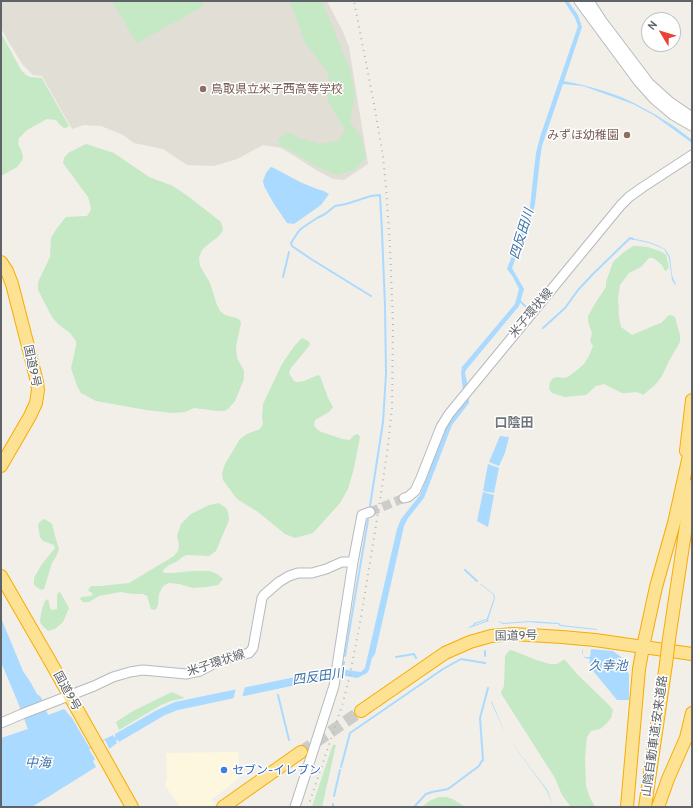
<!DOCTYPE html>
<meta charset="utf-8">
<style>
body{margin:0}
#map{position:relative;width:693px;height:808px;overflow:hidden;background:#f1efe8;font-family:Cabin,sans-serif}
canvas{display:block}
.frame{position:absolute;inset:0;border:2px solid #5f6368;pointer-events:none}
.north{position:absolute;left:641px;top:12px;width:40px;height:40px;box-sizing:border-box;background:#fff;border:1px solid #bfc1c3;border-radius:50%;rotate:308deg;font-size:11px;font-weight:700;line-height:16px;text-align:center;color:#5f6368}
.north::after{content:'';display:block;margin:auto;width:14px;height:18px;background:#ea4335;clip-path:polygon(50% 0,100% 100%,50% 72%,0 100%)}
</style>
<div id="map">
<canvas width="693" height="808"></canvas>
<div class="frame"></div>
<div class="north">N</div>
</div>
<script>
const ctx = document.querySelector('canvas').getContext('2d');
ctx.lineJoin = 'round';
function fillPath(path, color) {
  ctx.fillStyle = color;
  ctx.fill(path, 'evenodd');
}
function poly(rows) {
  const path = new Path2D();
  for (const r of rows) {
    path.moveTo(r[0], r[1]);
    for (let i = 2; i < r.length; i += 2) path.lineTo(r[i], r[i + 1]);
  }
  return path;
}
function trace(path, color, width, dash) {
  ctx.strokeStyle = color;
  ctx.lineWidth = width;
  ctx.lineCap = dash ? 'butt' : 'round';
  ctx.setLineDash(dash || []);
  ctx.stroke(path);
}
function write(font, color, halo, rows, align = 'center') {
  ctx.font = font + ' Cabin,"Noto Sans JP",sans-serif';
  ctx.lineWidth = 3;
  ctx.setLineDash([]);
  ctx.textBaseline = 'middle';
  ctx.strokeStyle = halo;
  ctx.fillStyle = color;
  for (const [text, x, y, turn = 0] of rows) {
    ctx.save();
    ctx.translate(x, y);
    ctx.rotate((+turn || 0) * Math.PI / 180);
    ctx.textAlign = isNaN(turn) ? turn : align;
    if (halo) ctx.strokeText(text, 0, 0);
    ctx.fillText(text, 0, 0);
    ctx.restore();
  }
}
fillPath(poly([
 [238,752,240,776,236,781,212,799,214,804,210,807,180,807,165,785,167,778,166,753]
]), '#fef7e0');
fillPath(poly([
 [1,1,327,1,343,32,349,47,368,164,344,180,333,179,316,170,293,155,281,148,263,145,237,159,214,166,187,165,163,149,134,143,123,135,101,126,84,125,72,129,42,76,33,75,23,65,8,41,1,28]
]), '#e1ded6');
fillPath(poly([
 [112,1,203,1,202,7,137,43],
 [290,1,322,1,350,70,355,94,350,122,361,137,366,158,354,170,337,175,315,166,293,152,280,145,278,139,289,132,299,138,319,144,339,141,345,130,328,101,328,72,305,43],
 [1,33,21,70,26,75,30,77,42,78,69,126,66,128,64,128,60,125,56,120,47,119,27,130,19,138,18,144,22,152,23,158,21,162,17,167,1,176],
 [86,144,114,153,149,177,173,186,189,197,221,222,223,230,219,236,206,246,202,250,199,258,200,266,210,283,217,305,220,311,225,315,236,318,240,320,241,323,236,346,237,358,244,371,244,379,235,401,228,409,224,411,217,411,194,408,185,412,172,413,146,410,96,401,81,393,77,386,71,368,76,346,76,341,70,333,58,324,52,317,38,290,38,284,39,280,50,257,51,238,57,228,66,217,87,216,91,210,90,204,88,197,63,163,64,158,68,153],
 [633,246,638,246,648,247,662,252,666,255,668,262,669,267,667,270,665,271,662,265,656,260,653,258,649,258,641,267,629,273,620,285,618,297,619,317,621,327,632,335,653,326,661,323,668,316,671,315,675,317,680,335,680,342,669,361,662,376,655,385,643,395,640,393,635,392,628,393,622,393,604,384,596,386,586,395,565,397,552,393,549,389,550,382,553,378,558,377,563,378,568,377,577,370,584,364,589,356,593,346,590,341,592,333,588,322,588,316,596,302,606,287,606,282,613,262,624,252],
 [302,338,308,341,310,343,309,346,291,368,289,373,294,381,297,382,304,381,318,375,320,376,328,398,333,407,329,412,315,420,314,424,315,427,319,431,342,439,350,440,354,435,358,434,360,437,354,468,348,489,340,503,313,533,295,538,285,534,258,512,237,499,223,480,222,473,225,464,240,439,247,434,260,429,263,424,262,417,263,404,282,364,295,345],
 [219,503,226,508,228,512,229,520,216,551,209,556,188,555,184,556,176,562,169,565,163,570,164,573,173,573,192,571,210,571,217,574,223,579,218,585,206,587,193,588,179,584,169,583,163,586,159,594,158,605,156,609,154,610,151,609,147,596,143,594,133,594,121,592,99,596,89,602,83,602,80,599,81,597,91,596,93,594,92,593,89,591,88,590,91,586,101,586,129,583,174,556,178,551,179,546,177,536,181,524,191,514,209,505],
 [43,519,48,521,52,524,55,536,59,549,56,557,52,563,44,589,41,590,34,585,34,578,42,564,55,548,54,545,43,541,40,537,38,526,39,523],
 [60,592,69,608,63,622,55,629,48,631,41,624,40,620,42,609,45,601,48,599,49,602,50,608,52,610,57,609,57,596,58,593],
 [510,650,514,651,536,660,550,664,557,664,563,660,565,660,577,674,609,705,613,710,611,718,606,724,600,729,591,731,587,737,585,758,586,786,590,798,595,807,571,807,562,795,555,778,502,695,501,692,504,686,505,657,506,654],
 [172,692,185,698,171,701,161,705,119,730,116,722,133,711],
 [334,744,336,746,335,749,322,807,312,807,332,747],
 [439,797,446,797,453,799,465,807,422,807,429,801]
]), '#c5e8c5');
fillPath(poly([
 [564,1,568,1,578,15,582,27,564,81,583,85,604,91,621,97,634,103,656,115,675,127,692,140,692,143,655,116,633,104,583,86,563,84,542,146,540,159,535,204,533,212,512,268,524,289,519,306,466,370,465,373,468,386,463,391,461,373,462,367,515,304,519,289,513,277,507,269,530,207,534,170,536,153,540,137,578,26,575,18],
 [271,167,274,168,300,182,317,189,324,191,329,194,321,205,294,224,287,223,274,204,264,186,263,181,266,173,269,169],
 [631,238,649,242,659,246,665,249,670,257,672,275,676,285,675,285,672,280,669,258,664,249,649,243,631,239],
 [469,399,469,403,452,425,424,498,408,518,404,526,375,654,372,658,369,670,367,673,357,678,340,675,329,678,178,710,165,715,119,742,118,740,117,740,116,741,117,743,93,761,96,767,32,807,1,807,1,738,28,729,19,705,1,662,1,618,23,671,31,683,37,694,41,697,48,715,64,709,72,718,89,747,113,735,114,737,115,737,115,734,157,710,175,702,329,670,340,669,361,672,365,668,397,529,401,519,420,495,446,426,464,400],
 [500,436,509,437,505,453,499,466,489,462],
 [488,464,499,468,494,493,483,491],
 [483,492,494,495,488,527,477,521],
 [480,584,481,584,494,594,495,598,488,620,489,621,469,628,469,627,473,625,474,623,486,619,486,620,475,624,475,625,486,621,494,598,493,594],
 [499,621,503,623,530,621,559,623,561,625,597,629,597,630,560,626,558,624,539,623,529,622,503,624,499,622],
 [583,648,583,655,585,657,590,657,591,649,613,651,621,657,629,675,629,700,617,700,589,666,590,659,585,658,583,655,582,652],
 [491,702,492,702,506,735,548,791,553,806,547,791,506,735]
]), '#aadaff');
fillPath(poly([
 [245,686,242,698,233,700,236,688],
 [105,740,110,750,96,761,89,749]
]), '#f1efe8');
trace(poly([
 [283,277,289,252],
 [519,300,528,309,526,314],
 [543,328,565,308,578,290,594,273,630,238,633,239],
 [370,506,383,422,386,374,385,306,382,232,380,195,371,196,346,204,335,206,325,214,317,218,302,228,298,232,291,243,292,246,311,259,371,296],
 [465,570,477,581],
 [345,656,368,520],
 [485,656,485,651],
 [396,657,414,654,416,658],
 [342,672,344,662],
 [278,695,289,740],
 [341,767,350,733,443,669,461,659,485,663],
 [334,796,340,770],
 [333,807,333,804],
 [414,807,426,794,432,792,448,789,479,766,481,762,483,760,480,718,488,688]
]), '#aadaff', 2);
trace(poly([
 [370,512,404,498]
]), '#ccccc8', 9, [9, 4.5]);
trace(poly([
 [301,752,361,711]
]), '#ccccc8', 12, [12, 6]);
const secondary = poly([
 [579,1,638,81,654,99,673,115,692,126],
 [589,1,602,21,649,83,670,102,692,117],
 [404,498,408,497,415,491,421,478,441,427,449,414,621,205,629,197,643,187,692,155],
 [1,723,22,714,94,686,113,677,130,672,143,670,186,674,200,671,221,660,249,653,253,648,262,598,264,595,279,582,289,576,298,573,312,573,326,569,342,562,353,562],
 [295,807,334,686,353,562,362,515,370,512]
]);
const highway = poly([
 [1,262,7,271,12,284,30,354,37,382,38,390,36,403,30,416,1,466],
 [686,451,692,400],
 [1,576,50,661,132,807],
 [669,639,692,486],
 [361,711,445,653,470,642,491,636,513,634,562,637,595,640,692,654],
 [223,807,301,752],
 [627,807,639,669,643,647,656,587,674,523,692,442],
 [645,807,666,664],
 [658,807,668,779,686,738,692,713]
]);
trace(secondary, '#b6babf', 11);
trace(highway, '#f9ab00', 14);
trace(secondary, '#fff', 9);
trace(highway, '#fde293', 12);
trace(poly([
 [308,807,342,706,349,679,360,623,379,507,388,446,392,408,393,323,390,247,386,187,383,156,374,104,354,1]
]), '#b6b7b8', 2, [1, 5]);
const highwayBridge = poly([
 [666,664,669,639]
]);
trace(highwayBridge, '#f9ab00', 14, []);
trace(highwayBridge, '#fde293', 12);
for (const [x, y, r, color] of [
 [203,89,4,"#8d6e63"],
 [627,135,4,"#8d6e63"],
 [224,770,4,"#3f7fe0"]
]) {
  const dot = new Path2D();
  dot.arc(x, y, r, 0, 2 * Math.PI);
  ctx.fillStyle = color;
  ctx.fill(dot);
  trace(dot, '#fff', 1.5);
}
write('12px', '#785e54', '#fff', [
 ["鳥取県立米子西高等学校",211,89],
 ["みずほ幼稚園",619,135,"right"]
], 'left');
write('12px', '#5f6368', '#fff', [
 ["米子環状線",531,313,-50],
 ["国道9号",32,366,78],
 ["国道9号",516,636,-1],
 ["米子環状線",216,663,-18],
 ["国道9号",67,691,61],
 ["山陰自動車道;安来道路",655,736,-82]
]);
write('12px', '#366cbe', '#fff', [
 ["セブン-イレブン",232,770]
], 'left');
write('italic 13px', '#4174aa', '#fff', [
 ["四反田川",522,234,-73],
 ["久幸池",608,666],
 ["四反田川",318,677,-8],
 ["中海",38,763]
]);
write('bold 13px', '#70757a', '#fff', [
 ["口陰田",514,423]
]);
</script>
